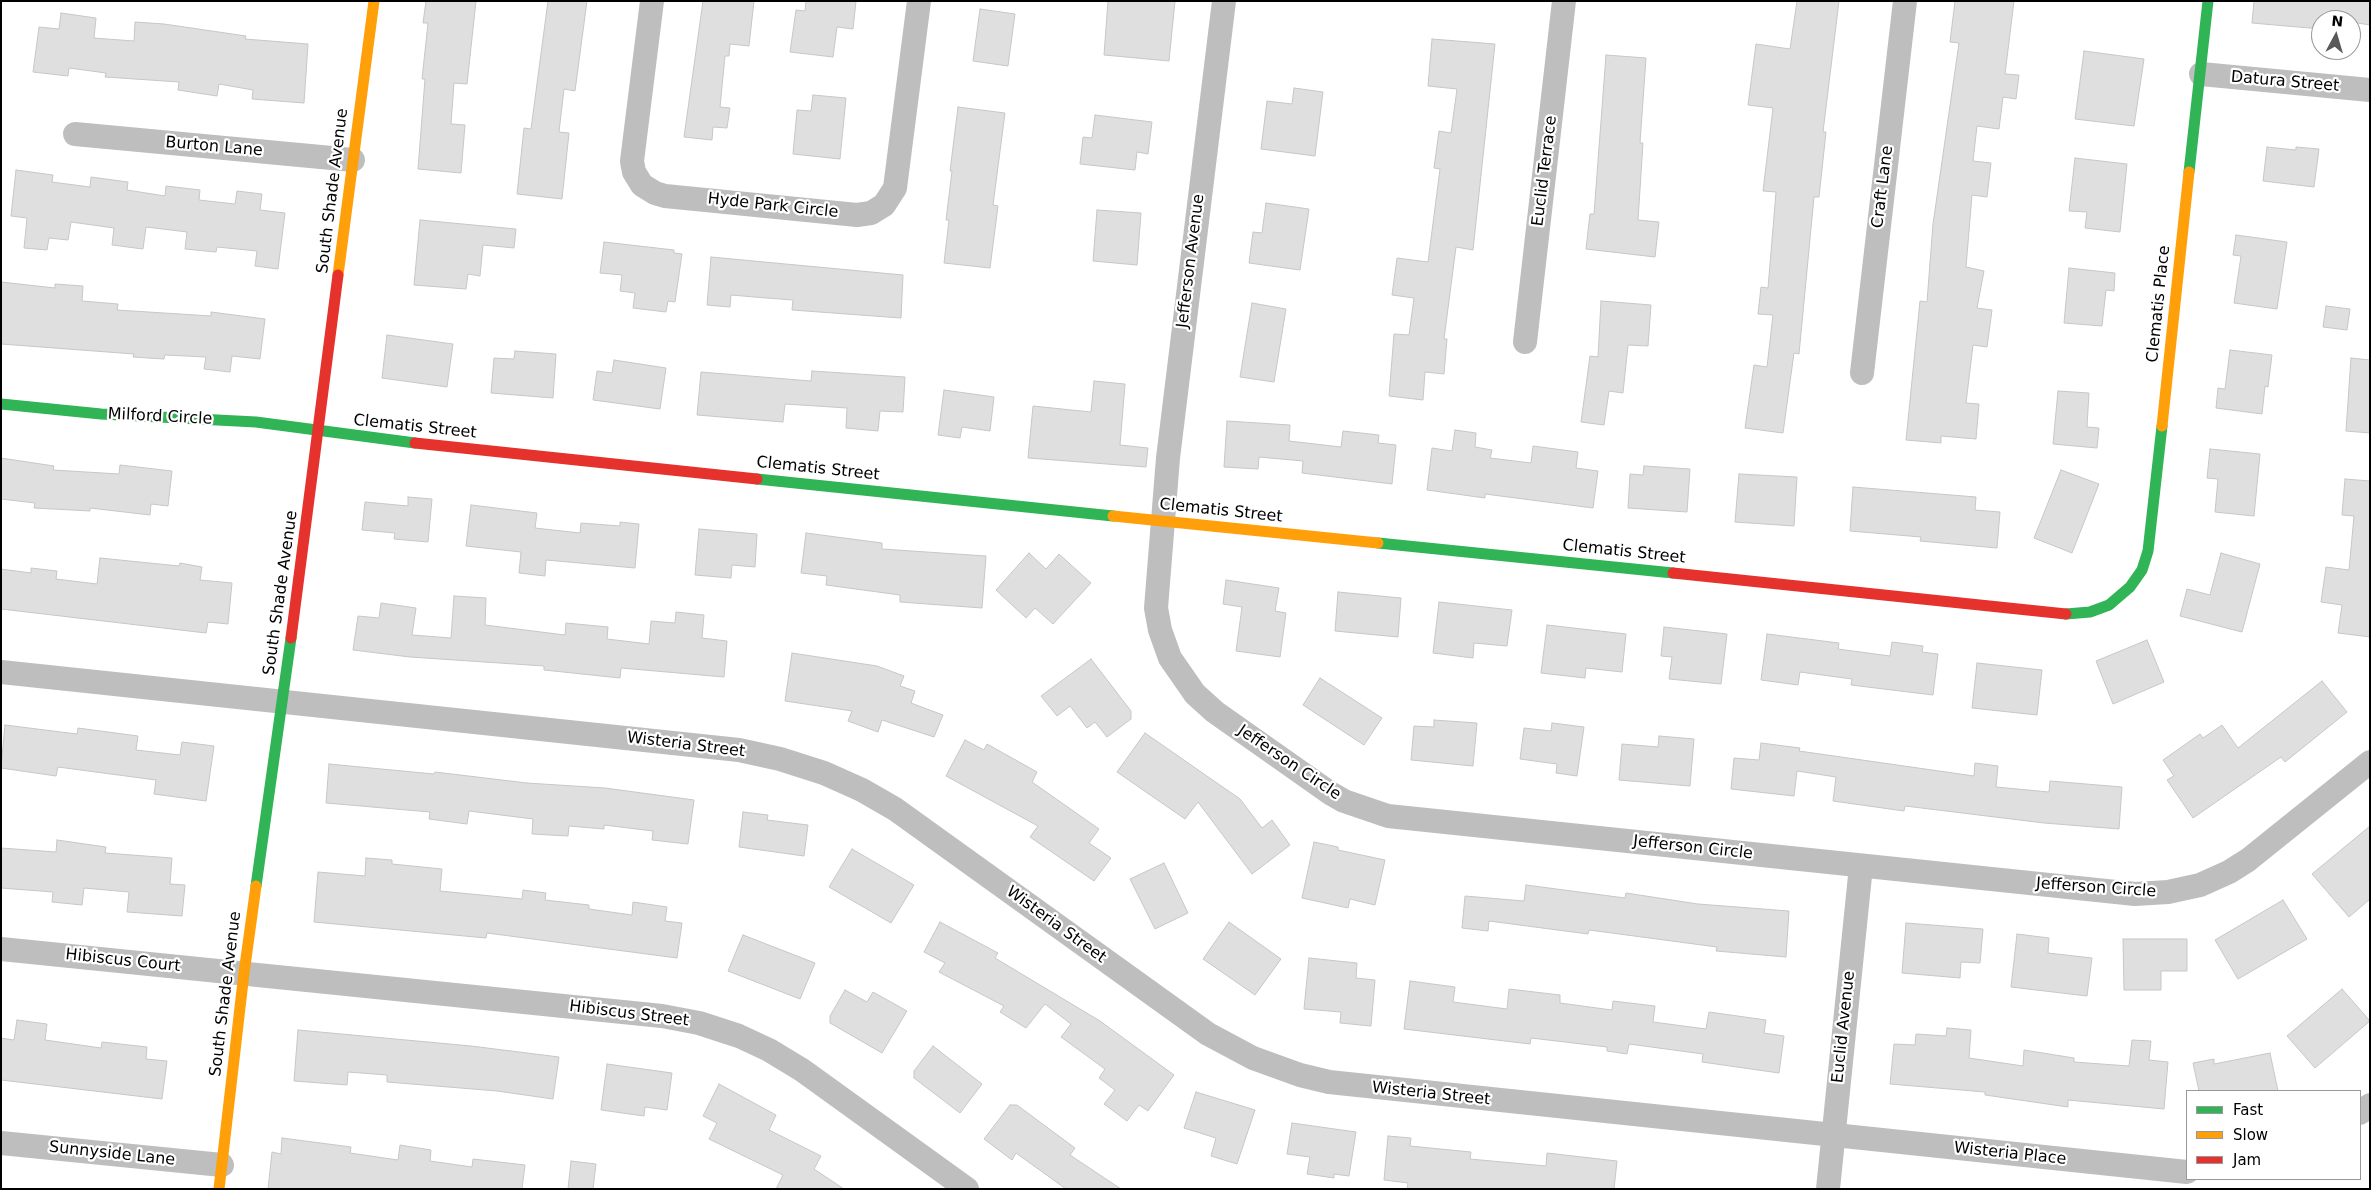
<!DOCTYPE html>
<style>
body{margin:0}
#map{position:relative;width:2371px;height:1190px;overflow:hidden;background:#fff;font-family:"DejaVu Sans",sans-serif}
canvas{display:block}
.frame{position:absolute;inset:0;border:2px solid #000;pointer-events:none}
.legend{position:absolute;left:2186px;top:1090px;width:175px;height:90px;box-sizing:border-box;background:#fff;border:1px solid #999;margin:0;padding:6px 9px;list-style:none;font-size:15px;color:#000}
.legend li{display:flex;align-items:center;gap:10px;height:25px}
.legend b{width:25px;border:1px solid #999}
.north{position:absolute;left:2311px;top:10px;width:50px;height:50px;box-sizing:border-box;background:#fff;border:1px solid #999;border-radius:50%;rotate:6deg;font-size:14px;font-weight:700;line-height:20px;text-align:center;color:#000}
.north::after{content:'';display:block;margin:auto;width:18px;height:22px;background:#595959;clip-path:polygon(50% 0,100% 100%,50% 72%,0 100%)}
</style>
<div id="map">
<canvas width="2371" height="1190"></canvas>
<div class="frame"></div>
<ul class="legend">
<li><b style="height:6px;background:#30b455"></b>Fast</li>
<li><b style="height:6px;background:#ff9f0a"></b>Slow</li>
<li><b style="height:6px;background:#e5322d"></b>Jam</li>
</ul>
<div class="north">N</div>
</div>
<script>
const ctx = document.querySelector('canvas').getContext('2d');
ctx.lineJoin = 'round';
function fillPath(path, color) {
  ctx.fillStyle = color;
  ctx.fill(path, 'evenodd');
}
function poly(rows) {
  const path = new Path2D();
  for (const r of rows) {
    path.moveTo(r[0], r[1]);
    for (let i = 2; i < r.length; i += 2) path.lineTo(r[i], r[i + 1]);
  }
  return path;
}
function trace(path, color, width, dash) {
  ctx.strokeStyle = color;
  ctx.lineWidth = width;
  ctx.lineCap = dash ? 'butt' : 'round';
  ctx.setLineDash(dash || []);
  ctx.stroke(path);
}
function write(font, color, halo, rows, align = 'center') {
  ctx.font = font + ' "DejaVu Sans",sans-serif';
  ctx.lineWidth = 4.5;
  ctx.setLineDash([]);
  ctx.textBaseline = 'middle';
  ctx.strokeStyle = halo;
  ctx.fillStyle = color;
  for (const [text, x, y, turn = 0] of rows) {
    ctx.save();
    ctx.translate(x, y);
    ctx.rotate((+turn || 0) * Math.PI / 180);
    ctx.textAlign = isNaN(turn) ? turn : align;
    if (halo) ctx.strokeText(text, 0, 0);
    ctx.fillText(text, 0, 0);
    ctx.restore();
  }
}
const building = poly([
 [426,1,476,1,467,84,454,83,451,124,465,125,461,173,418,169,425,79,422,79,428,23,423,23,426,1],
 [548,1,587,1,575,91,564,89,559,132,569,133,562,199,517,194,524,128,531,129,548,1],
 [703,1,754,1,749,46,730,44,729,56,725,56,720,107,730,108,727,128,713,127,712,140,684,137,703,1],
 [806,1,856,1,853,29,837,27,833,57,790,52,796,10,805,11,806,1],
 [1108,1,1175,1,1169,61,1104,55,1108,1],
 [1797,1,1839,1,1823,132,1826,132,1819,197,1814,197,1799,354,1794,353,1783,433,1745,428,1754,365,1767,367,1773,315,1758,314,1761,287,1768,288,1776,192,1763,191,1773,108,1748,105,1756,44,1790,49,1797,1],
 [1955,1,2014,1,2005,74,2019,75,2016,99,2003,97,1999,129,1977,126,1973,161,1991,163,1987,197,1972,195,1966,267,1984,271,1977,308,1992,310,1987,347,1973,345,1966,403,1979,404,1976,439,1941,436,1941,443,1906,440,1920,301,1927,302,1933,224,1959,43,1950,42,1955,1],
 [2254,1,2370,1,2370,25,2351,22,2351,20,2321,19,2321,29,2252,23,2254,1],
 [980,9,1015,14,1008,66,973,61,980,9],
 [61,13,96,18,94,38,134,41,135,22,164,24,246,36,245,39,308,44,304,103,252,99,253,90,219,84,217,96,178,90,179,82,105,77,106,73,69,68,68,76,33,72,39,27,59,29,61,13],
 [1432,39,1495,44,1473,250,1456,247,1444,339,1447,339,1444,374,1425,372,1423,400,1389,396,1394,334,1409,335,1414,298,1392,295,1397,258,1428,262,1440,169,1434,168,1439,131,1451,133,1457,89,1428,86,1432,39],
 [2084,51,2144,59,2134,126,2075,119,2084,51],
 [1606,55,1646,58,1640,143,1643,143,1638,220,1659,222,1655,257,1586,249,1590,214,1594,214,1606,55],
 [1294,88,1323,92,1315,156,1261,149,1267,101,1292,104,1294,88],
 [813,95,846,98,840,159,793,154,797,110,811,111,813,95],
 [958,107,1005,113,993,205,998,206,990,268,944,263,949,220,946,220,952,171,950,171,958,107],
 [1095,115,1152,122,1148,154,1137,152,1135,170,1080,164,1083,137,1092,138,1095,115],
 [2267,147,2296,150,2296,147,2319,149,2314,187,2263,181,2267,147],
 [2075,158,2127,164,2120,232,2085,228,2087,212,2069,211,2075,158],
 [16,170,53,175,52,182,90,187,91,177,128,182,127,190,165,196,166,186,200,190,199,200,235,204,237,191,262,194,260,210,285,213,278,269,255,266,257,251,217,247,216,252,185,249,187,232,146,227,143,249,112,245,114,228,71,222,68,240,49,238,47,250,24,248,27,218,11,216,16,170],
 [1266,203,1309,209,1300,270,1249,263,1253,232,1262,233,1266,203],
 [1097,210,1141,213,1137,265,1093,261,1097,210],
 [420,220,516,229,514,248,483,245,480,276,468,274,466,289,414,285,420,220],
 [2236,235,2287,242,2277,309,2234,303,2241,256,2233,255,2236,235],
 [604,242,674,250,674,253,682,254,675,302,668,301,666,312,633,308,635,293,620,291,622,275,600,273,604,242],
 [711,257,903,275,901,318,792,310,793,300,754,297,731,295,730,307,707,305,711,257],
 [2069,268,2115,273,2114,291,2106,290,2102,326,2064,323,2069,268],
 [1,282,55,288,55,284,83,286,82,301,118,304,117,310,211,316,211,312,265,319,260,359,232,356,230,372,204,369,206,357,165,355,164,359,133,357,134,354,1,344,1,282],
 [1601,301,1651,305,1648,346,1628,345,1623,393,1609,391,1604,425,1581,422,1590,356,1598,357,1601,301],
 [1252,303,1286,309,1274,382,1240,377,1252,303],
 [2326,306,2350,309,2347,330,2323,327,2326,306],
 [387,335,453,344,447,387,382,378,387,335],
 [2230,350,2272,355,2268,387,2265,386,2262,414,2216,408,2218,388,2225,389,2230,350],
 [515,351,556,354,553,398,491,393,494,358,514,359,515,351],
 [2351,358,2370,360,2370,433,2346,431,2351,358],
 [614,360,666,368,660,409,593,400,597,371,612,373,614,360],
 [812,371,905,377,903,412,880,411,878,431,846,428,847,408,785,404,783,422,697,415,701,372,811,381,812,371],
 [1094,381,1125,384,1120,445,1148,448,1146,467,1028,458,1033,406,1091,412,1094,381],
 [944,390,994,397,990,431,962,427,960,438,938,435,944,390],
 [2058,391,2089,393,2087,427,2099,428,2097,448,2053,444,2058,391],
 [1227,421,1290,425,1289,441,1341,447,1343,431,1379,435,1378,443,1396,445,1392,484,1302,473,1303,461,1259,457,1258,469,1224,467,1227,421],
 [1455,430,1476,433,1475,447,1492,450,1490,458,1531,463,1533,446,1578,452,1576,468,1598,471,1593,508,1485,494,1485,498,1427,490,1432,448,1452,451,1455,430],
 [2210,449,2260,454,2254,516,2215,512,2218,479,2207,478,2210,449],
 [1,458,54,466,53,470,119,474,120,465,172,471,168,506,151,504,150,515,90,508,90,511,34,508,35,503,1,499,1,458],
 [1644,466,1690,469,1687,512,1628,508,1630,474,1643,475,1644,466],
 [2061,470,2099,484,2072,553,2034,538,2061,470],
 [1739,474,1797,477,1794,526,1735,522,1739,474],
 [2345,479,2370,481,2370,637,2338,633,2342,605,2321,602,2326,567,2349,570,2354,516,2342,515,2345,479],
 [1853,487,1976,497,1975,510,2000,512,1997,548,1920,541,1921,537,1850,531,1853,487],
 [408,497,432,499,428,542,394,539,395,533,362,530,365,502,408,506,408,497],
 [471,505,537,513,535,528,580,533,581,523,620,526,620,522,639,524,635,568,546,560,545,576,519,573,521,552,466,546,471,505],
 [699,529,757,534,755,567,732,565,731,578,695,575,699,529],
 [806,533,882,543,882,549,986,556,982,608,900,602,900,595,826,585,827,576,801,573,806,533],
 [1029,553,1046,569,1059,554,1091,583,1053,624,1035,608,1026,618,996,590,1029,553],
 [2221,553,2260,564,2242,632,2180,616,2187,589,2210,595,2221,553],
 [100,558,179,566,180,563,202,567,200,580,232,583,228,624,208,622,206,633,1,609,1,569,31,573,31,568,57,571,56,579,97,584,100,558],
 [1226,580,1279,588,1275,611,1286,613,1280,657,1236,651,1242,607,1223,604,1226,580],
 [1338,592,1401,598,1398,637,1335,631,1338,592],
 [454,596,486,598,485,625,565,635,566,623,608,627,607,639,649,644,651,621,675,623,676,612,704,615,702,638,727,641,724,677,621,668,620,678,544,670,544,666,410,657,353,650,358,616,379,618,381,603,416,608,412,635,451,638,454,596],
 [1439,602,1512,610,1507,646,1474,643,1473,658,1433,653,1439,602],
 [1547,625,1626,634,1622,672,1586,668,1585,678,1541,673,1547,625],
 [1664,627,1727,634,1721,684,1669,679,1672,657,1661,656,1664,627],
 [1767,634,1839,643,1838,649,1890,656,1892,642,1923,646,1922,652,1938,654,1933,695,1851,685,1852,679,1800,672,1798,685,1761,680,1767,634],
 [2147,640,2164,682,2113,704,2096,661,2147,640],
 [792,653,877,666,904,676,900,686,915,691,911,703,943,715,934,737,882,720,878,732,848,721,852,711,785,701,792,653],
 [1091,659,1131,711,1131,719,1107,737,1095,722,1087,728,1070,706,1057,716,1041,696,1091,659],
 [1977,663,2042,670,2037,715,1972,708,1977,663],
 [1320,678,1382,718,1364,745,1303,705,1320,678],
 [2322,681,2347,712,2285,762,2281,757,2193,818,2167,780,2174,776,2163,760,2200,734,2203,738,2222,725,2238,748,2322,681],
 [1434,720,1477,723,1473,766,1411,760,1414,726,1434,727,1434,720],
 [1552,723,1584,727,1577,776,1556,773,1557,764,1520,759,1524,728,1551,731,1552,723],
 [5,725,77,734,78,728,138,736,136,750,180,755,182,742,214,746,206,801,154,794,156,780,58,767,56,776,1,768,5,725],
 [1145,733,1240,799,1262,828,1272,820,1290,845,1252,874,1198,802,1185,819,1117,772,1145,733],
 [1659,736,1694,739,1690,786,1619,780,1622,744,1658,747,1659,736],
 [965,740,984,750,987,744,1037,772,1032,782,1099,829,1089,843,1111,858,1094,881,1030,837,1038,826,946,776,965,740],
 [1761,743,1800,748,1799,751,1974,776,1975,763,1998,766,1996,787,2049,792,2050,781,2122,787,2119,829,2044,823,1905,806,1904,811,1833,801,1836,777,1797,771,1794,796,1731,789,1734,758,1759,760,1761,743],
 [329,764,434,774,435,772,527,783,605,788,694,800,688,844,652,840,653,831,604,825,604,829,569,826,568,836,532,834,533,819,469,811,467,824,429,819,430,812,326,803,329,764],
 [743,812,768,815,767,820,808,825,804,856,739,847,743,812],
 [2370,826,2370,899,2349,917,2312,874,2370,826],
 [57,840,106,847,105,853,172,858,170,884,185,885,182,916,127,912,129,892,84,888,82,905,52,902,53,892,1,888,1,848,56,852,57,840],
 [1314,842,1338,847,1338,850,1385,860,1375,905,1350,899,1348,908,1302,898,1314,842],
 [852,849,914,885,891,923,829,887,852,849],
 [366,858,392,860,392,864,442,869,440,891,522,899,523,890,546,893,545,900,589,905,589,909,632,915,633,902,667,907,665,921,682,923,677,958,487,933,486,938,314,922,318,872,365,876,366,858],
 [1164,863,1188,913,1155,929,1130,879,1164,863],
 [1526,885,1625,898,1626,893,1698,904,1789,911,1786,957,1716,951,1717,947,1589,930,1588,934,1489,921,1488,931,1462,928,1465,896,1524,901,1526,885],
 [2283,900,2307,939,2238,979,2215,940,2283,900],
 [940,922,998,953,995,958,1100,1021,1174,1075,1148,1111,1139,1105,1127,1121,1104,1104,1115,1090,1099,1078,1105,1069,1061,1037,1071,1024,1045,1004,1026,1028,1000,1012,1004,1006,939,972,945,963,924,952,940,922],
 [1229,922,1281,959,1255,995,1203,959,1229,922],
 [1906,923,1983,929,1980,963,1961,962,1960,978,1902,973,1906,923],
 [2017,934,2049,938,2048,953,2092,958,2087,996,2011,987,2017,934],
 [743,935,815,963,800,999,728,971,743,935],
 [2123,939,2187,939,2187,971,2161,971,2161,990,2124,990,2123,939],
 [1309,958,1357,963,1356,978,1375,980,1371,1026,1340,1023,1341,1012,1304,1009,1309,958],
 [1410,981,1455,987,1453,1002,1507,1009,1509,989,1560,995,1560,1003,1612,1010,1613,1001,1655,1006,1653,1022,1706,1029,1709,1012,1766,1020,1764,1033,1784,1036,1779,1073,1702,1062,1703,1054,1629,1044,1627,1054,1607,1051,1607,1047,1531,1038,1530,1044,1404,1029,1410,981],
 [2342,989,2370,1021,2315,1068,2287,1036,2342,989],
 [845,990,867,1002,873,992,907,1011,882,1053,830,1023,830,1016,845,990],
 [17,1020,47,1024,45,1040,101,1048,102,1042,147,1047,146,1059,167,1061,162,1099,1,1080,1,1038,14,1040,17,1020],
 [1947,1028,1971,1030,1969,1058,2023,1066,2024,1050,2074,1058,2074,1062,2129,1066,2132,1040,2151,1041,2149,1060,2168,1062,2164,1109,2068,1100,2068,1107,1985,1095,1985,1092,1890,1084,1894,1044,1915,1045,1916,1034,1946,1036,1947,1028],
 [298,1030,471,1046,559,1057,553,1099,497,1091,387,1082,387,1075,348,1072,347,1085,294,1081,298,1030],
 [933,1046,982,1084,960,1113,914,1078,914,1071,933,1046],
 [2270,1053,2278,1091,2199,1091,2193,1063,2214,1059,2214,1064,2270,1053],
 [607,1064,672,1073,667,1110,645,1107,644,1116,601,1110,607,1064],
 [719,1084,776,1115,769,1130,821,1156,814,1169,844,1189,776,1189,783,1175,709,1139,717,1123,703,1116,719,1084],
 [1196,1092,1255,1110,1237,1164,1211,1156,1216,1138,1184,1128,1196,1092],
 [1010,1105,1017,1105,1075,1148,1070,1155,1121,1189,1066,1189,1016,1153,1012,1160,984,1139,1010,1105],
 [1292,1123,1356,1132,1349,1176,1334,1174,1334,1178,1307,1174,1310,1157,1287,1154,1292,1123],
 [1388,1136,1411,1138,1410,1146,1471,1152,1470,1159,1546,1166,1547,1153,1617,1161,1614,1189,1407,1189,1408,1183,1384,1180,1388,1136],
 [282,1138,351,1147,350,1153,398,1160,400,1145,431,1150,430,1161,472,1167,473,1159,525,1165,522,1189,268,1189,272,1152,281,1154,282,1138],
 [571,1161,596,1164,593,1189,568,1189,571,1161]
]);
fillPath(building, '#dfdfdf');
trace(building, '#c7c7c7', 1);
trace(poly([
 [652,1,632,161,634,172,642,185,655,193,665,196,857,215,871,213,884,205,895,188,919,1],
 [1224,1,1168,458,1156,608,1160,630,1170,658,1195,694,1215,712,1330,793,1344,801,1388,816,2135,894,2168,892,2200,885,2229,872,2248,860,2370,762],
 [2201,74,2370,90],
 [75,134,353,160],
 [1525,342,1564,1],
 [1862,373,1905,1],
 [1,672,739,750,780,759,824,773,862,790,895,809,1208,1034,1253,1058,1300,1075,1329,1082,2187,1172],
 [1,949,662,1016,699,1023,739,1036,769,1050,802,1070,967,1189],
 [2360,1113,2370,1105],
 [1,1143,222,1165],
 [1828,1189,1861,866]
]), '#bebebe', 24);
trace(poly([
 [2189,172,2208,1],
 [1,404,101,414,256,422,415,443],
 [757,479,1113,516],
 [1378,543,1673,573],
 [2066,614,2090,612,2109,605,2130,587,2142,570,2148,551,2162,426],
 [256,886,291,638]
]), '#30b455', 11);
trace(poly([
 [338,275,374,1],
 [2162,426,2189,172],
 [1113,516,1378,543],
 [219,1189,244,973,256,886]
]), '#ff9f0a', 11);
trace(poly([
 [415,443,757,479],
 [1673,573,2066,614],
 [291,638,338,275]
]), '#e5322d', 11);
write('16px', '#000', '#fff', [
 ["Datura Street",2285,82,5],
 ["Burton Lane",214,147,5],
 ["Euclid Terrace",1545,171,-83],
 ["Craft Lane",1883,187,-83],
 ["South Shade Avenue",333,191,-83],
 ["Hyde Park Circle",773,206,6],
 ["Jefferson Avenue",1191,261,-83],
 ["Clematis Place",2159,304,-84],
 ["Milford Circle",160,417,3],
 ["Clematis Street",415,427,6],
 ["Clematis Street",818,469,6],
 ["Clematis Street",1221,511,6],
 ["Clematis Street",1624,552,6],
 ["South Shade Avenue",281,593,-82],
 ["Wisteria Street",686,745,7],
 ["Jefferson Circle",1289,763,34],
 ["Jefferson Circle",1693,848,6],
 ["Jefferson Circle",2096,888,4],
 ["Wisteria Street",1056,925,36],
 ["Hibiscus Court",123,961,6],
 ["South Shade Avenue",226,994,-83],
 ["Hibiscus Street",629,1014,7],
 ["Euclid Avenue",1844,1027,-84],
 ["Wisteria Street",1431,1094,6],
 ["Sunnyside Lane",112,1154,6],
 ["Wisteria Place",2010,1154,6]
]);
</script>
